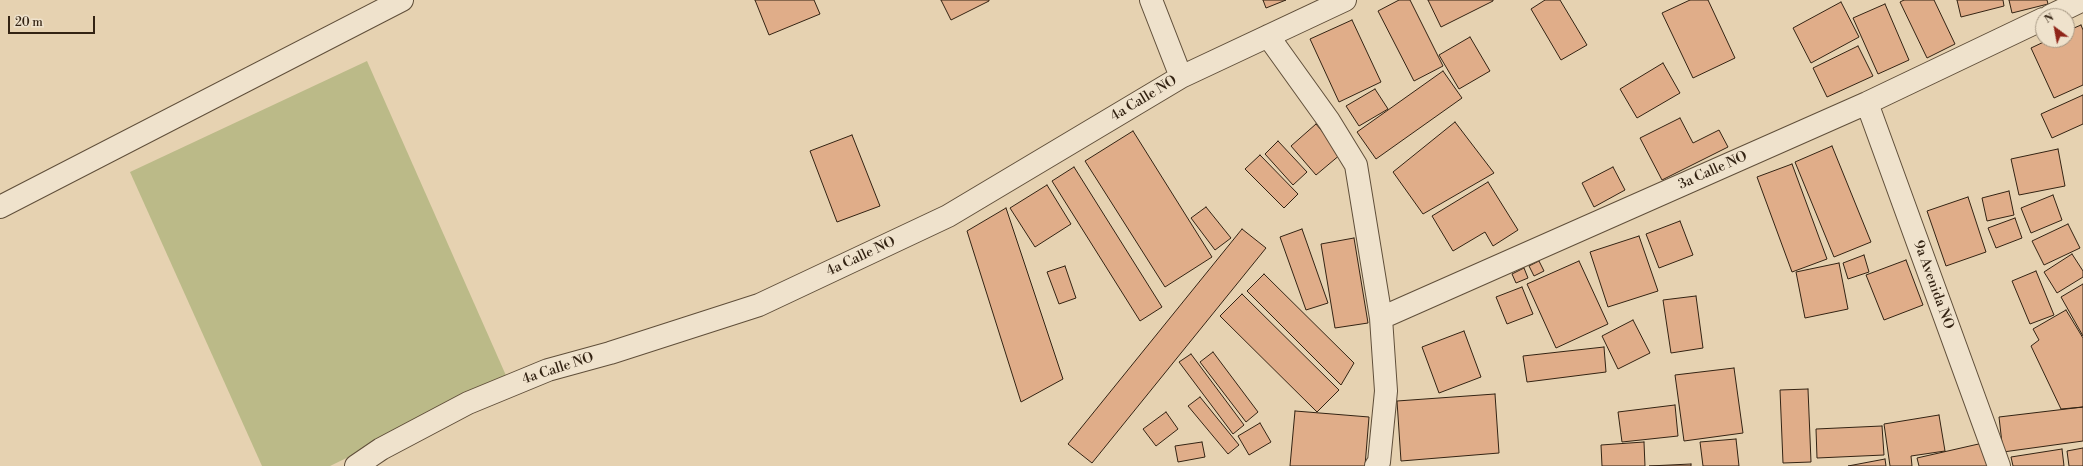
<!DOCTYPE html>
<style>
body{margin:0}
#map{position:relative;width:2083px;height:466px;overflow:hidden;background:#e6d2b1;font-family:"Libre Bodoni",serif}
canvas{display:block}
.north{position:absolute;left:2035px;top:8px;width:40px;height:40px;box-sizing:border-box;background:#efe2cc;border:1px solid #a49682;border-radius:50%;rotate:328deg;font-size:11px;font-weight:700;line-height:16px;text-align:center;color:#332313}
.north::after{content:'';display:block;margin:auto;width:14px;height:18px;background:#8f2418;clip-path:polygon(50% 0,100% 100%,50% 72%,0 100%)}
.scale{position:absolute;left:8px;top:16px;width:87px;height:18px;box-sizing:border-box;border:2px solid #332313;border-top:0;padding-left:5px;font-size:12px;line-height:14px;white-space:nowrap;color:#332313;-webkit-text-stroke:3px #efe2cc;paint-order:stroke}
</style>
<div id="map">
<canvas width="2083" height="466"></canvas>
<div class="north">N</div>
<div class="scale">20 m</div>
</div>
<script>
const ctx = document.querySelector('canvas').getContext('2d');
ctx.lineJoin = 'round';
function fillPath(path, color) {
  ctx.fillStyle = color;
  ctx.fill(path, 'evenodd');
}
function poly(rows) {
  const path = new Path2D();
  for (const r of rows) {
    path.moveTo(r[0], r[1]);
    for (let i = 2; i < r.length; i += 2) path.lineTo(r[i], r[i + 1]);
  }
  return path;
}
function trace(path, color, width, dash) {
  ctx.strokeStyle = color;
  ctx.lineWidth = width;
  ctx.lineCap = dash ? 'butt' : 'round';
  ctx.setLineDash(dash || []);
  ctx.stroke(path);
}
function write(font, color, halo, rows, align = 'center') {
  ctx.font = font + ' "Libre Bodoni",serif';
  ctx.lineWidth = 3;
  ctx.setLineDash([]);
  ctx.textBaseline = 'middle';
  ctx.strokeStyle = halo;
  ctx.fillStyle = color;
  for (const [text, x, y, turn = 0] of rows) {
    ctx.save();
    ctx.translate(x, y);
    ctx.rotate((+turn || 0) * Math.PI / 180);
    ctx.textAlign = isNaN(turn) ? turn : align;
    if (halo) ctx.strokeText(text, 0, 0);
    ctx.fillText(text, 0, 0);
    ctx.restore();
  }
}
fillPath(poly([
 [367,61,508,380,330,466,262,466,130,172]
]), '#bbba88');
const building = poly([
 [755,0,814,0,820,14,769,35,755,0],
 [941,0,989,0,989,1,951,20,941,0],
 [1263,0,1286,0,1266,8,1263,0],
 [1399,0,1410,0,1443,66,1414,81,1378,11,1399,0],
 [1428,0,1493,0,1493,1,1441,27,1428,0],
 [1545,0,1560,0,1587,45,1561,60,1531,9,1545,0],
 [1690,0,1708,0,1735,58,1693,78,1662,13,1690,0],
 [1904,0,1934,0,1955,44,1927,58,1900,2,1904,0],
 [1957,0,2003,0,2004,6,1961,17,1957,0],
 [2009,0,2047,0,2048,4,2012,13,2009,0],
 [1841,2,1859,37,1811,63,1793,28,1841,2],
 [1885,4,1909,60,1878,74,1853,18,1885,4],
 [1352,20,1381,82,1339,102,1310,39,1352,20],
 [2081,25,2083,30,2083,85,2054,98,2031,48,2048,40,2067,40,2067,31,2081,25],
 [1470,37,1490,71,1459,89,1439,55,1470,37],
 [1858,46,1873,76,1827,97,1813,68,1858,46],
 [1663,63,1680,93,1637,118,1620,89,1663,63],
 [1443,71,1462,98,1376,159,1357,132,1443,71],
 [1375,89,1388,109,1359,126,1346,106,1375,89],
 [2083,95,2083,124,2052,138,2041,114,2083,95],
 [1680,118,1693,143,1719,130,1728,147,1662,180,1640,138,1680,118],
 [1455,122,1494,173,1423,214,1393,172,1455,122],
 [1316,124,1341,154,1316,175,1291,146,1316,124],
 [1133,131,1212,257,1165,287,1085,161,1133,131],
 [852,135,880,206,837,222,810,151,852,135],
 [1278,141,1307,172,1293,185,1265,154,1278,141],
 [1832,146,1871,242,1834,257,1795,162,1832,146],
 [2058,149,2065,186,2019,195,2011,159,2058,149],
 [1260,155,1298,194,1284,208,1245,169,1260,155],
 [1792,164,1827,259,1792,272,1757,177,1792,164],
 [1074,167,1162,307,1140,321,1052,181,1074,167],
 [1613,167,1625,190,1594,207,1582,183,1613,167],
 [1488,182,1518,230,1493,246,1485,232,1453,251,1432,216,1488,182],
 [1047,185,1071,224,1035,247,1010,208,1047,185],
 [2009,191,2014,215,1987,221,1982,198,2009,191],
 [2053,195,2062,220,2031,233,2021,208,2053,195],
 [1968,197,1986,252,1946,266,1927,211,1968,197],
 [1206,207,1231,238,1215,250,1191,218,1206,207],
 [1006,208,1063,379,1021,402,967,231,1006,208],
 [2015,218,2022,238,1996,248,1988,228,2015,218],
 [1680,221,1693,255,1659,268,1646,234,1680,221],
 [2068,224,2080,248,2044,265,2032,241,2068,224],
 [1242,229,1266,248,1092,463,1068,444,1242,229],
 [1302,229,1328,303,1306,310,1280,237,1302,229],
 [1639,236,1658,291,1608,307,1590,252,1639,236],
 [1354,238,1368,323,1335,328,1321,244,1354,238],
 [2072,254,2083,271,2083,277,2057,293,2044,272,2072,254],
 [1864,255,1869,272,1848,279,1843,263,1864,255],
 [1906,260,1923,305,1884,320,1866,275,1906,260],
 [1539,261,1544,271,1534,276,1529,266,1539,261],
 [1579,261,1608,324,1556,348,1527,284,1579,261],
 [1839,263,1848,309,1805,318,1796,272,1839,263],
 [1065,266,1076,298,1059,304,1047,272,1065,266],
 [1524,268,1528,278,1516,283,1512,274,1524,268],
 [2036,271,2054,315,2030,324,2012,281,2036,271],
 [1264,274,1354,363,1341,385,1247,291,1264,274],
 [2083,284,2083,336,2061,297,2083,284],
 [1522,287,1533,314,1507,324,1496,297,1522,287],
 [1242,294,1339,390,1317,412,1220,316,1242,294],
 [1696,296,1703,348,1671,353,1663,300,1696,296],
 [2066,310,2083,338,2083,407,2061,409,2031,346,2039,340,2033,329,2066,310],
 [1633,320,1650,353,1618,369,1602,336,1633,320],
 [1464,331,1481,377,1439,393,1422,347,1464,331],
 [1604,347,1606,372,1527,382,1523,356,1604,347],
 [1213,352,1258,412,1246,422,1200,362,1213,352],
 [1191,354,1244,425,1233,434,1179,362,1191,354],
 [1734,368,1743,433,1684,441,1675,375,1734,368],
 [1808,389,1811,462,1783,463,1780,390,1808,389],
 [1495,394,1499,453,1401,461,1397,401,1495,394],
 [1200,397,1239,445,1228,454,1188,406,1200,397],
 [1675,405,1678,436,1622,442,1618,412,1675,405],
 [2083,407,2083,441,2003,452,1999,417,2083,407],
 [1295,411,1369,417,1365,466,1290,466,1295,411],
 [1166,412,1178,429,1156,446,1143,429,1166,412],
 [1939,415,1945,451,1911,456,1912,466,1890,466,1884,424,1939,415],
 [1260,423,1271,442,1249,455,1238,436,1260,423],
 [1882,426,1884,455,1817,458,1816,429,1882,426],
 [1736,439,1739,466,1703,466,1700,442,1736,439],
 [1202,442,1205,457,1178,462,1175,446,1202,442],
 [1644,442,1645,466,1602,466,1601,445,1644,442],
 [1983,443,1988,466,1919,466,1917,458,1983,443],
 [2083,448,2083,466,2069,466,2067,451,2083,448],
 [2062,449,2064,466,2013,466,2011,457,2062,449],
 [1885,459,1886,466,1848,466,1885,459],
 [1691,464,1691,466,1649,466,1691,464]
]);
fillPath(building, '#e0ad89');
trace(building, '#332313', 1);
const minor = poly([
 [1151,0,1181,77],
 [2050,16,2083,0],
 [1268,36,1329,121,1356,165,1381,318,1386,391,1379,462,1376,466],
 [1867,103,1999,466],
 [0,207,402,0],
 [1381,318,1867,103,2043,19],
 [356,466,381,449,468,403,548,370,610,353,759,305,948,216,1181,77,1345,0]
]);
trace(minor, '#604f3a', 24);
trace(minor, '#efe2cc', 22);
write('14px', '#332313', '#efe2cc', [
 ["4a Calle NO",1144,99,-31],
 ["3a Calle NO",1713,171,-24],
 ["4a Calle NO",861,257,-25],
 ["9a Avenida NO",1933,285,70],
 ["4a Calle NO",558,369,-18]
]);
</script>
